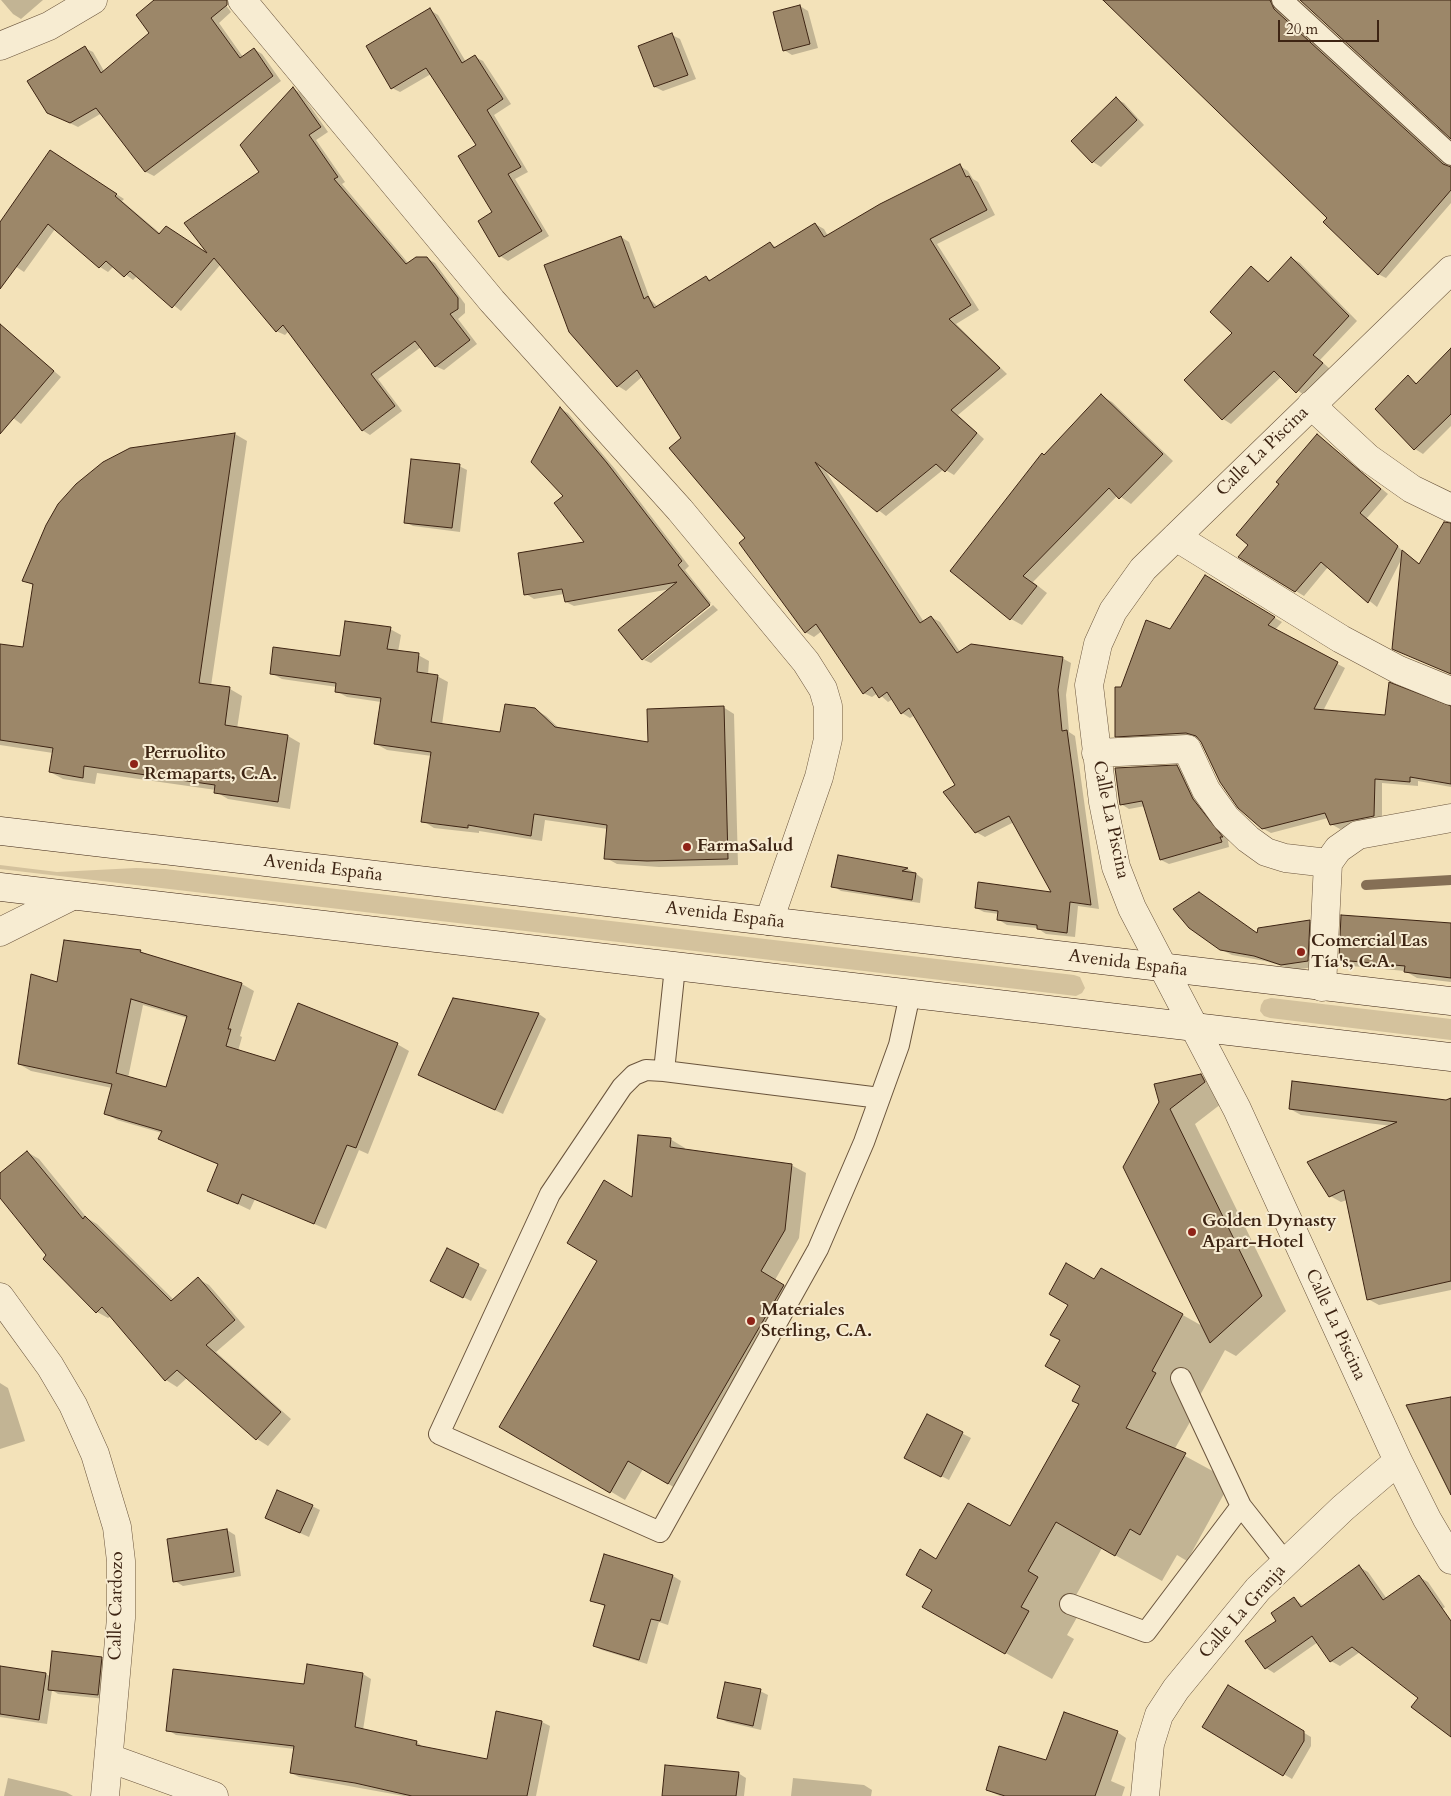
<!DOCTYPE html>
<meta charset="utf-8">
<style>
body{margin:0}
#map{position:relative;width:1451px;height:1796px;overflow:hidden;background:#f3e2b9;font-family:Cardo,serif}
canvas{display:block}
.scale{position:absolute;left:1278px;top:20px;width:101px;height:22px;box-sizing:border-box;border:2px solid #3d2413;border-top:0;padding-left:6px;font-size:15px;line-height:18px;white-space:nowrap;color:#3d2413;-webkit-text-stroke:4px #f7ecd2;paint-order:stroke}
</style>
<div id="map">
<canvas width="1451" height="1796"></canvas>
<div class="scale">20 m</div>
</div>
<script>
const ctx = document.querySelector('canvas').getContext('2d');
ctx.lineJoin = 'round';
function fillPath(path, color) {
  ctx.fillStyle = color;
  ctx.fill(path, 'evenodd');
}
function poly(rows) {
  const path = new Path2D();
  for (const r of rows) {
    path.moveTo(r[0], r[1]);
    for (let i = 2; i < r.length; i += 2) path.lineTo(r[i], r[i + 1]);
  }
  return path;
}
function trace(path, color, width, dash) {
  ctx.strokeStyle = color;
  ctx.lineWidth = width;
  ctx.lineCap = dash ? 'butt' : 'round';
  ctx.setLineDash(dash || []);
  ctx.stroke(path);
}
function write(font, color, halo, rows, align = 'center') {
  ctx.font = font + ' Cardo,serif';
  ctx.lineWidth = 4;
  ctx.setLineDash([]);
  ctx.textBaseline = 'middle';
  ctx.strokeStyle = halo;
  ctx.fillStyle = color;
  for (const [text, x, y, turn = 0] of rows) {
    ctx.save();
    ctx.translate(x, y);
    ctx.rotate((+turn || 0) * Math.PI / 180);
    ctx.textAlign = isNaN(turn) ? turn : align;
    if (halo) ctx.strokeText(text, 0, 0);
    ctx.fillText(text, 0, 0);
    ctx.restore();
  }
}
fillPath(poly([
 [0,865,57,872,136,868,165,869,1074,975,1080,977,1085,988,1082,993,1076,996,0,869],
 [1271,998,1451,1019,1451,1040,1270,1018,1264,1016,1260,1011,1261,1005,1264,1000]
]), '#d4c29d');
fillPath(poly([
 [1,0,43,0,21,19,13,14],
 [156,0,222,0,231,12,219,23,243,57,254,49,262,54,281,81,154,176,146,172,102,113,78,127,47,112,85,48,93,52,104,71,151,33],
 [1105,0,1280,0,1278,8,1282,15,1447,166,1451,167,1451,203,1386,278,1378,274,1329,218],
 [800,6,808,11,818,48,792,55,784,50],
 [430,10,438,15,466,62,475,57,483,61,511,104,494,115,528,172,515,179,549,236,508,261,500,256,494,213,477,146,431,74,400,92,392,88],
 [672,35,680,39,696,79,663,91,655,87],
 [294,89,301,93,328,132,316,140,345,182,342,184,409,264,427,258,435,263,465,304,465,313,458,319,477,344,444,370,435,366,421,347,378,379,402,411,370,435,362,430,289,331,285,335,276,331,221,264,181,311,137,276,133,280,114,266,108,272,100,267,55,229,24,272,0,256,0,223,58,156,124,199,122,201,161,234,210,256,261,172],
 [1116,99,1124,103,1144,125,1101,167,1093,162,1073,141],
 [960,166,968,171,973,179,978,182,995,215,937,244,979,310,956,324,1007,374,958,415,984,439,954,475,944,469,886,516,823,467,924,622,931,617,940,622,960,652,1062,658,1071,663,1066,695,1069,732,1075,736,1099,909,1078,906,1075,937,1046,934,1037,928,1007,925,999,920,999,914,984,912,976,908,1054,893,1014,822,985,837,976,832,957,786,915,715,910,718,902,713,893,699,888,702,878,693,872,697,863,693,822,631,814,637,805,632,643,376,626,391,618,386,621,237,629,242,650,299,658,307,706,277,712,281,770,243,777,248,815,224,824,229,828,236],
 [1292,258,1300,263,1357,321,1320,360,1330,369,1305,396,1281,377,1231,424,1223,419,1186,380,1234,333,1251,268,1270,282],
 [9,333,61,377,21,424,0,408,0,344],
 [1451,350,1451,426,1423,454,1415,449,1376,409,1408,377,1418,384],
 [1101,396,1112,402,1173,461,1131,504,1118,495,1033,582,1047,593,1022,625,1011,619,1045,456],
 [560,409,568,413,615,469,689,566,685,570,711,603,644,657,644,659,643,659,671,589,574,606,566,602,564,594,534,599,526,594,586,543,564,497],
 [235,434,247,441,211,686,230,689,242,696,237,729,288,736,300,743,290,809,228,799,216,792,216,790,97,773,95,784,63,779,50,772,53,753,0,745,0,645,24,649,34,586,24,580,131,449],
 [1318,436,1388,494,1367,518,1405,553,1420,564,1451,548,1451,674,1403,556,1377,607,1328,567,1304,596,1240,557,1250,545,1281,484],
 [459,466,467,470,460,532,413,526,405,522],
 [1205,577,1282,622,1275,630,1345,668,1323,711,1387,716,1451,707,1451,787,1418,781,1418,786,1382,783,1382,820,1340,829,1331,824,1328,818,1271,833,1262,828,1199,738,1124,740,1116,736,1122,688,1170,630],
 [713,605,718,610,651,663,644,660],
 [390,629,401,635,398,652,418,655,429,661,428,675,437,676,448,682,442,725,501,733,534,709,546,716,560,729,650,743,723,707,734,714,738,865,659,867,617,864,606,858,608,829,545,820,542,841,479,831,479,833,434,828,423,821,432,756,387,750,376,744,381,702,347,697,336,691,337,687,282,679,271,673,341,657],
 [1177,766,1185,771,1201,805,1229,841,1228,841,1229,847,1169,864,1161,860,1145,806,1129,809,1121,804],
 [839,856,908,869,915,873,923,879,920,903,841,891,833,886],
 [1209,900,1258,934,1309,921,1320,927,1318,966,1296,970,1265,961,1232,955,1220,949],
 [1412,920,1451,924,1451,982,1417,978,1405,971,1351,966,1340,959,1411,922],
 [140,951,150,956,242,984,254,991,240,1036,242,1037,238,1051,276,1063,397,1044,409,1051,368,1154,359,1150,326,1229,255,1199,250,1210,208,1190,219,1165,172,1145,160,1138,162,1133,117,1120,105,1113,112,1088,31,1071,19,1064,58,984],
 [143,1005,187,1018,166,1088,128,1078],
 [453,999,539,1014,546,1019,503,1114,419,1075],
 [1201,1075,1226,1090,1230,1097,1195,1124,1286,1311,1236,1356,1225,1350,1198,1399,1202,1401,1174,1450,1231,1481,1187,1561,1177,1555,1162,1581,1102,1548,1074,1599,1084,1605,1067,1635,1074,1639,1052,1679,970,1633,933,1589,936,1561,1011,1528,1081,1405,1095,1281,1101,1269,1204,1327,1161,1103],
 [1451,1102,1451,1290,1379,1305,1368,1299,1347,1200,1341,1202,1330,1196,1392,1126,1301,1115,1290,1109],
 [670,1139,685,1148,684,1151,791,1165,806,1173,799,1238,775,1280,798,1294,682,1492,643,1469,625,1500,500,1426,633,1199],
 [27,1152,39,1159,87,1218,97,1224,174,1300,198,1279,209,1285,245,1327,216,1352,291,1419,268,1446,257,1439,187,1378,177,1387,166,1380,111,1316,108,1318,97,1312,48,1255,0,1196,0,1175],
 [447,1250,487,1270,471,1301,440,1285],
 [0,1383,8,1388,25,1441,0,1449],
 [927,1415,971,1438,949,1480,914,1462],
 [312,1506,320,1510,309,1537,275,1522],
 [227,1530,235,1535,241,1576,183,1586,175,1581],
 [605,1556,673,1576,681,1581,668,1625,659,1622,647,1664,602,1650,594,1646,606,1607,592,1600],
 [1359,1567,1368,1572,1387,1599,1419,1577,1428,1582,1445,1607,1435,1614,1451,1625,1451,1736,1420,1697,1360,1652,1340,1666,1331,1661,1318,1642,1274,1673,1266,1668,1277,1621,1294,1599,1304,1606],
 [101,1658,110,1663,106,1699,58,1694,52,1690,47,1724,0,1717,0,1667,46,1674,51,1677],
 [308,1666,363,1674,371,1679,363,1730,417,1742,424,1748,488,1760,497,1713,542,1722,550,1726,536,1796,404,1796,299,1777,291,1773,295,1749,176,1735,168,1730,305,1686],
 [1228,1687,1311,1737,1311,1746,1292,1779,1204,1727],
 [760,1691,768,1695,761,1730,727,1722,719,1718],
 [1117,1732,1126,1738,1111,1781,1125,1787,1122,1796,1000,1796,987,1790],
 [738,1773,746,1778,744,1796,663,1796],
 [8,1778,66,1792,73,1796,4,1796],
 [793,1778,864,1785,872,1790,871,1796,791,1796]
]), '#0003');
trace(poly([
 [1366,885,1451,880]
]), '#856f55', 10);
const building = poly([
 [154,0,227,0,227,5,211,18,240,58,254,48,273,76,145,172,96,108,70,123,47,113,27,81,85,46,101,73,149,33,136,15,154,0],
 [1103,0,1270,0,1274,9,1443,164,1451,167,1451,190,1378,275,1323,222,1327,218,1103,0],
 [1300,0,1451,0,1451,139,1300,0],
 [800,5,810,44,783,51,773,12,800,5],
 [430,8,462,63,475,55,503,99,487,110,521,167,508,174,542,231,499,257,478,221,492,212,458,156,476,145,426,68,391,89,366,46,430,8],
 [672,33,688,75,654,87,638,46,672,33],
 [293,87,321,127,309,135,338,177,334,179,406,264,416,257,427,257,458,298,458,309,450,314,470,340,435,367,415,341,371,374,395,406,362,431,283,325,276,332,214,258,172,308,130,271,124,277,106,261,99,268,48,224,0,289,0,222,50,150,117,194,115,196,159,234,166,226,207,253,184,223,259,172,240,145,293,87],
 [1116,97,1137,120,1092,163,1071,141,1116,97],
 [960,164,966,177,969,176,987,210,930,239,971,305,949,319,1000,368,951,410,977,433,945,472,936,464,877,512,815,462,920,623,931,616,957,653,971,644,1063,657,1058,690,1062,731,1067,730,1091,905,1070,902,1067,933,1037,929,1037,925,997,920,998,911,975,908,978,882,1051,892,1009,816,975,833,943,792,955,785,909,708,901,714,887,692,879,698,872,687,863,694,816,624,805,633,739,543,745,538,669,448,681,438,637,370,617,387,569,332,544,265,621,236,644,299,648,296,654,308,706,276,709,281,770,242,774,248,815,223,824,237,880,204,960,164],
 [1291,257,1349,316,1313,355,1323,363,1296,393,1274,371,1222,420,1184,380,1232,333,1210,312,1251,266,1268,282,1291,257],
 [0,324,54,371,0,434,0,324],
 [1451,348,1451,414,1414,450,1375,409,1408,375,1416,384,1451,348],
 [1101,394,1163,454,1119,499,1109,488,1023,576,1037,586,1010,620,950,571,1042,453,1044,455,1101,394],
 [560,407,607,463,682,561,678,565,710,605,642,660,618,630,677,582,565,602,562,589,524,595,518,553,584,542,554,503,563,496,531,462,560,407],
 [235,433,199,683,230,687,225,725,288,735,278,802,214,793,215,785,84,766,83,778,49,772,53,748,0,740,0,644,23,647,33,584,22,581,46,525,58,504,76,484,103,462,130,448,235,433],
 [1317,434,1381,489,1360,513,1398,546,1368,603,1321,562,1295,592,1238,557,1248,545,1236,535,1279,484,1276,482,1317,434],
 [411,459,460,464,452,528,404,523,411,459],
 [1444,522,1451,523,1451,674,1392,649,1402,550,1419,564,1444,522],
 [1205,575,1275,617,1268,625,1338,662,1314,709,1385,715,1389,682,1451,706,1451,784,1410,777,1410,782,1375,779,1374,816,1330,825,1325,813,1262,829,1238,808,1220,782,1201,742,1196,736,1186,733,1115,737,1115,687,1121,687,1146,620,1170,629,1205,575],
 [345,621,391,627,387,649,419,653,417,672,438,675,431,722,500,732,505,704,535,708,555,727,648,742,647,709,724,706,728,859,647,861,604,859,607,825,534,814,531,836,468,825,468,828,421,822,431,752,374,744,381,698,335,692,336,683,270,674,273,647,340,656,345,621],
 [1177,765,1193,799,1223,837,1220,837,1222,842,1160,860,1142,801,1120,805,1115,768,1177,765],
 [838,855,908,868,902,871,916,873,912,900,831,887,838,855],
 [1199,892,1257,933,1258,928,1310,920,1308,961,1281,965,1254,956,1220,950,1189,928,1173,909,1199,892],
 [1341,915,1451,923,1451,978,1404,972,1405,966,1339,960,1341,915],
 [64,940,141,950,140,952,242,983,228,1029,231,1029,226,1046,275,1061,298,1003,398,1043,356,1148,347,1145,314,1224,242,1194,238,1204,207,1191,218,1164,158,1139,162,1131,104,1114,112,1084,18,1064,31,974,57,982,64,940],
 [131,999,187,1016,166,1087,116,1073,131,999],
 [453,998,539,1013,495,1110,418,1075,453,998],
 [1201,1074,1205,1082,1170,1109,1262,1296,1210,1343,1123,1167,1159,1102,1154,1084,1201,1074],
 [1292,1081,1446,1100,1451,1098,1451,1281,1367,1300,1344,1190,1329,1197,1307,1162,1397,1122,1289,1109,1292,1081],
 [638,1135,671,1138,670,1147,792,1164,785,1230,761,1271,784,1285,668,1484,628,1461,610,1493,499,1427,597,1261,567,1243,604,1180,632,1197,638,1135],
 [27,1151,83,1219,85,1216,171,1301,198,1277,235,1320,206,1345,281,1412,256,1440,177,1370,165,1381,102,1307,96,1313,43,1259,46,1255,0,1198,0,1173,27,1151],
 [447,1248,479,1264,463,1298,430,1281,447,1248],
 [1066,1263,1094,1279,1101,1268,1183,1314,1152,1371,1156,1373,1126,1428,1186,1453,1140,1535,1130,1529,1115,1556,1056,1522,1028,1571,1038,1577,1021,1607,1029,1611,1005,1654,922,1607,932,1590,906,1575,920,1549,936,1559,968,1503,1010,1526,1079,1404,1072,1401,1080,1386,1045,1366,1060,1340,1050,1335,1068,1305,1049,1294,1066,1263],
 [1451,1397,1451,1495,1406,1405,1451,1397],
 [927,1414,963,1432,941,1477,904,1458,927,1414],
 [277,1490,313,1505,300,1533,265,1518,277,1490],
 [227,1529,234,1572,173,1582,167,1539,227,1529],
 [604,1554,673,1575,660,1621,651,1619,639,1660,593,1646,605,1605,590,1601,604,1554],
 [1359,1565,1383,1600,1419,1575,1451,1621,1451,1737,1411,1707,1418,1698,1352,1647,1330,1662,1312,1636,1265,1669,1245,1641,1276,1621,1271,1613,1294,1597,1301,1607,1359,1565],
 [52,1651,102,1657,98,1695,48,1690,52,1651],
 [307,1664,363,1673,355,1727,417,1741,416,1745,487,1759,496,1711,542,1721,527,1796,412,1796,355,1783,290,1773,294,1746,166,1731,173,1669,304,1684,307,1664],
 [0,1666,46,1673,39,1720,0,1714,0,1666],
 [725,1682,761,1689,753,1726,717,1718,725,1682],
 [1228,1685,1304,1731,1304,1741,1283,1776,1202,1727,1228,1685],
 [1064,1712,1118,1731,1095,1796,1005,1796,986,1790,999,1746,1046,1760,1064,1712],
 [665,1765,739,1772,736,1796,662,1796,665,1765]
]);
fillPath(building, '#9c8769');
trace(building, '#3d2413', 1);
const lane = poly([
 [1282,0,1451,155],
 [664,1071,675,967],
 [880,1098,664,1071,646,1070,634,1075,622,1087,550,1194,439,1434,660,1532,818,1249,864,1142,899,1045,910,994],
 [1181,1378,1241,1506,1286,1563],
 [1070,1604,1146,1632,1241,1506]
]);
const street = poly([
 [242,0,492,301,680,510,806,662,823,689,828,706,828,739,819,777,769,921],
 [0,46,49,26,93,0],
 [1451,270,1143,569,1113,611,1098,644,1089,685,1103,802,1116,867,1132,908,1237,1109,1398,1461,1427,1519,1451,1560],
 [1311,405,1368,458,1412,489,1451,508],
 [1176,537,1341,639,1399,670,1451,691],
 [1096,753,1187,749,1206,790,1226,818,1248,839,1266,852,1285,858,1328,863,1322,987],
 [1328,863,1338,849,1358,835,1451,818],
 [0,932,72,896],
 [0,1297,50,1366,73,1405,95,1454,117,1527,121,1561,121,1618,105,1796],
 [109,1758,214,1796],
 [1145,1796,1150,1744,1159,1715,1176,1689,1258,1589,1343,1508,1398,1461]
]);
const secondary = poly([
 [0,831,1451,1001],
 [0,887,1451,1057]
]);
trace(lane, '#6a543c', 22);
trace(street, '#6a543c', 29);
trace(secondary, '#3d2413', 29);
trace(lane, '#f7ecd2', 20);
trace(street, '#f7ecd2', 28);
trace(secondary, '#f7ecd2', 28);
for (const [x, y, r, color] of [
 [134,764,5,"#8f2418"],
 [687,847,5,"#8f2418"],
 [1301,952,5,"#8f2418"],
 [1192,1232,5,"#8f2418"],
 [751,1321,5,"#8f2418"]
]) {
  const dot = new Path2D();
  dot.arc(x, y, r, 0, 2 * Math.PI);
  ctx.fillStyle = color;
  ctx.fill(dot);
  trace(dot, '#f7ecd2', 2);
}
write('18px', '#3d2413', '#f7ecd2', [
 ["Calle La Piscina",1263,452,-44],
 ["Calle La Piscina",1110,820,78],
 ["Avenida España",323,869,7],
 ["Avenida España",725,916,7],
 ["Avenida España",1128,964,7],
 ["Calle La Piscina",1335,1325,65],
 ["Calle Cardozo",117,1606,-89],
 ["Calle La Granja",1243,1612,-48]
]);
write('bold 18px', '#3d2413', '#f7ecd2', [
 ["Perruolito",144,754],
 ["Remaparts, C.A.",144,775],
 ["FarmaSalud",697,847],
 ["Comercial Las",1311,942],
 ["Tía's, C.A.",1311,963],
 ["Golden Dynasty",1202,1222],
 ["Apart-Hotel",1202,1243],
 ["Materiales",761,1311],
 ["Sterling, C.A.",761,1332]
], 'left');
</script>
